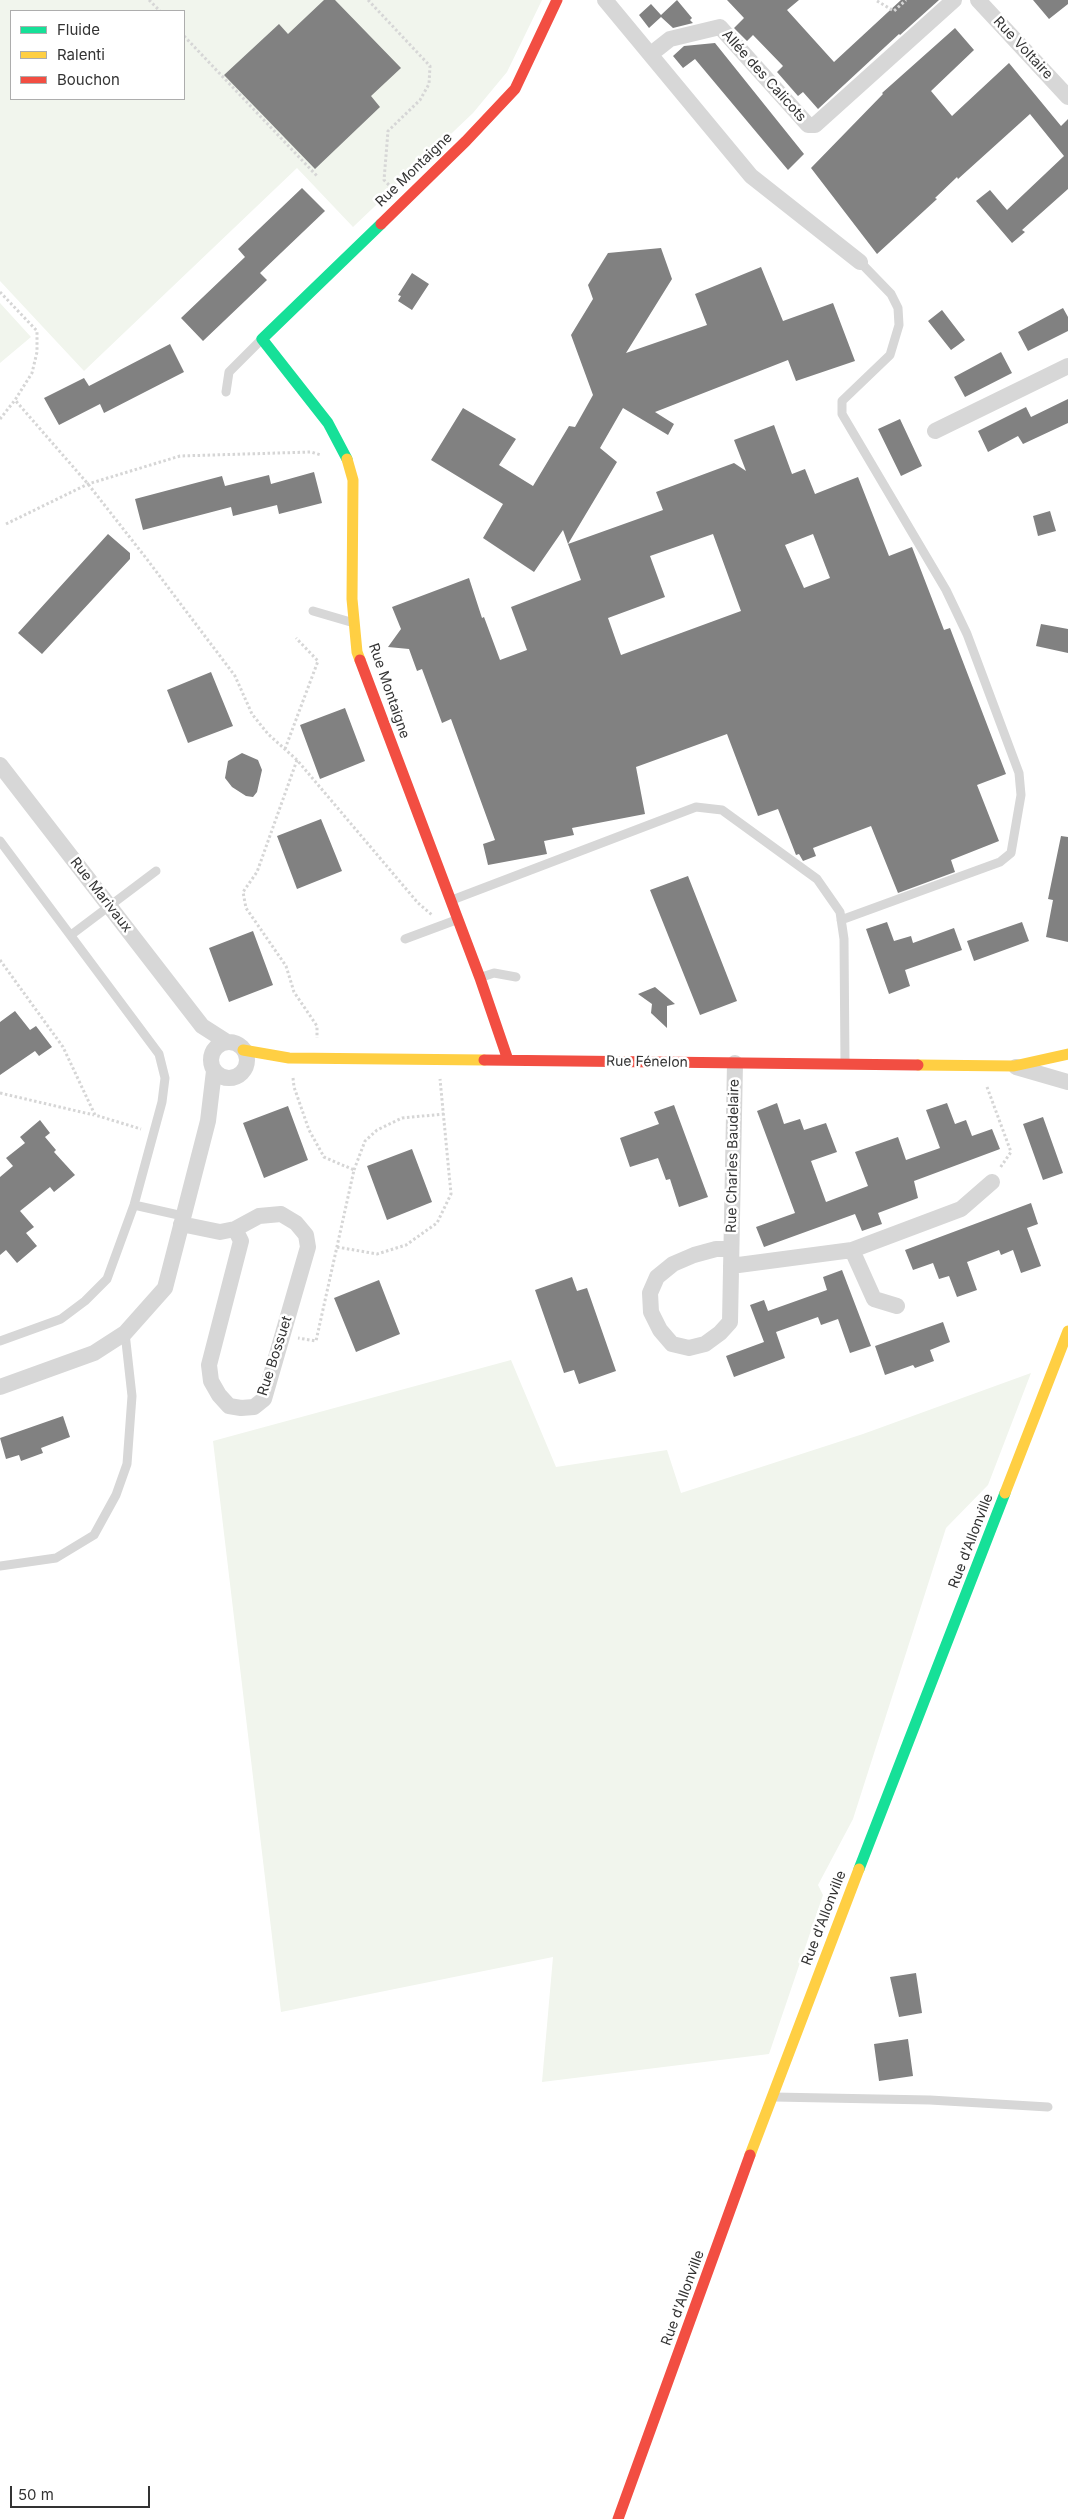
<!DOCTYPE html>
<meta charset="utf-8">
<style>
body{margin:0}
#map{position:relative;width:1068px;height:2519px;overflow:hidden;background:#fff;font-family:Inter,sans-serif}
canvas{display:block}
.legend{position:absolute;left:10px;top:10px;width:175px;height:90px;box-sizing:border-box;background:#fff;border:1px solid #adadad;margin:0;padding:6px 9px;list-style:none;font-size:15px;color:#333}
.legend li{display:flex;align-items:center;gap:10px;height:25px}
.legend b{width:25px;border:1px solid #adadad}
.scale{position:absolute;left:10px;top:2486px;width:140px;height:22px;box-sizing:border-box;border:2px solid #333;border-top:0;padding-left:6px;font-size:15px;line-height:18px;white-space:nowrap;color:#333;-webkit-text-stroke:4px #fff;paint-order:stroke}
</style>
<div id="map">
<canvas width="1068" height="2519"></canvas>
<ul class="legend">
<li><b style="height:6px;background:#16e098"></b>Fluide</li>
<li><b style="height:6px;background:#ffcf43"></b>Ralenti</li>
<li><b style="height:6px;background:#f24e42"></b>Bouchon</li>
</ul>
<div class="scale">50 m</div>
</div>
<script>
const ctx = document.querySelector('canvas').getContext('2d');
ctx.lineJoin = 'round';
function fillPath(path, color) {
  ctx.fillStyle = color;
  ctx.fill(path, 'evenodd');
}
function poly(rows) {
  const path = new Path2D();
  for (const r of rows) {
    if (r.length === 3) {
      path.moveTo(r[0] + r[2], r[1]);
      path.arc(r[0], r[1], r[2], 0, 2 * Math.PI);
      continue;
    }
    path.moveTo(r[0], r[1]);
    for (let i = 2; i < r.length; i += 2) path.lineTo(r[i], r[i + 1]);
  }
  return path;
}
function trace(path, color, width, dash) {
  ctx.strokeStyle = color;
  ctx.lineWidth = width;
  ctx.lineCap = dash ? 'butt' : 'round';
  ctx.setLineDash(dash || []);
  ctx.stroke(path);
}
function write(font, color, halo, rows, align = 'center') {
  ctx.font = font + ' Inter,sans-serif';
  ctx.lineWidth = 5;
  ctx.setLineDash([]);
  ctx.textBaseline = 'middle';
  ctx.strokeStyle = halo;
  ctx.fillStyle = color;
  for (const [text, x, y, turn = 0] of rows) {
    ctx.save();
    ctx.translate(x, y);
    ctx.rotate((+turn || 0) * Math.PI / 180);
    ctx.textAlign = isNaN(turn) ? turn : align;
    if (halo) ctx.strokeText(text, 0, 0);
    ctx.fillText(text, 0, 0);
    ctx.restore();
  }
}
fillPath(poly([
 [0,0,542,0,507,72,473,113,353,227,297,168,84,371,0,281],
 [11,11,184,11,184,99,11,99],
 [0,303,31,337,0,363],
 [511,1360,556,1467,667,1450,681,1493,863,1434,1031,1373,988,1485,946,1528,853,1819,818,1885,823,1895,769,2054,542,2082,553,1957,281,2012,213,1441]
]), '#f1f5ed');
fillPath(poly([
 [324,0,335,0,401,68,371,96,380,107,315,169,224,75,279,24,288,34],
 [677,0,692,18,690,20,693,23,673,28,661,17,649,28,639,15,651,4,661,15],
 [727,0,799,0,787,10,834,62,901,0,939,0,900,35,899,34,818,109,803,92,798,96,777,72,783,66,753,35,747,41,734,28,744,18],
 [1033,0,1068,0,1068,4,1049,19],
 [955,28,974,50,931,91,952,116,1009,63,1061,126,1068,119,1068,189,1022,230,1025,232,1012,243,976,201,990,190,1007,210,1064,156,1030,114,958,179,957,177,935,198,937,199,877,254,811,168,883,94,882,93],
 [715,43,804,154,788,170,695,59,683,68,673,56,684,46],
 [302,188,325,211,260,273,267,280,203,341,181,318,245,257,238,249],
 [661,248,672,279,626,353,707,325,695,294,761,267,783,321,833,303,855,361,796,381,788,360,655,412,674,424,668,435,623,408,600,448,617,462,568,544,563,530,534,572,483,538,503,504,431,460,463,408,516,439,499,465,533,486,569,426,575,427,593,395,571,335,593,299,588,285,608,253],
 [412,273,429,284,412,310,398,301,401,296,398,295],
 [1063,308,1068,317,1068,331,1028,351,1018,332],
 [942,310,965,340,951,350,928,321],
 [170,344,184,372,104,413,100,404,59,425,44,398,84,378,89,386],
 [1001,352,1012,373,965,397,954,377],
 [1068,399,1068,423,1023,444,1018,436,988,452,978,431,1026,407,1031,417],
 [900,419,922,466,901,476,878,429],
 [774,425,792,474,805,469,815,494,858,477,889,556,912,547,944,630,950,628,1006,774,977,785,999,841,951,860,955,872,898,893,871,826,813,848,816,856,803,861,799,854,796,855,778,809,758,816,727,734,636,767,645,814,572,828,574,835,544,841,547,854,488,865,483,844,495,840,451,719,442,723,422,669,417,671,409,649,388,647,401,629,392,607,469,578,482,618,484,617,500,660,527,650,511,607,581,580,568,544,663,510,656,492,734,463,746,471,734,440],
 [713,534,741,611,621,655,608,618,665,597,650,556],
 [813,534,830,578,804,588,785,545],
 [314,472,322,503,279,514,277,505,233,516,231,507,143,530,135,499,222,476,225,486,269,475,271,484],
 [1050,511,1056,531,1038,536,1033,516],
 [108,534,130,553,130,559,42,654,18,633],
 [1041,624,1068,629,1068,653,1036,646],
 [211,672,233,726,188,743,167,690],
 [345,708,365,761,320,779,300,725],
 [242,753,258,760,262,770,257,792,253,797,246,796,232,787,225,778,228,761],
 [321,819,342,871,297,889,277,836],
 [1061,836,1068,837,1068,942,1046,937,1053,900,1048,899],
 [688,876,737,1001,700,1015,650,890],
 [887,922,894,941,911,936,913,943,954,928,962,950,905,970,910,986,889,994,866,929],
 [1022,922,1029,941,974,961,967,941],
 [253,931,273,985,229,1002,209,948],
 [655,987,675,1004,667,1006,667,1028,651,1013,652,1004,638,994],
 [15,1011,30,1030,36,1026,52,1047,39,1056,35,1051,0,1075,0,1022],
 [777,1103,784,1124,800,1119,804,1130,826,1123,837,1152,811,1161,826,1202,868,1186,855,1152,898,1137,906,1160,940,1148,926,1110,947,1103,955,1124,966,1120,972,1136,992,1129,1000,1149,914,1181,918,1198,878,1213,882,1224,862,1231,855,1214,764,1247,756,1227,795,1213,757,1111],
 [674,1105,708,1197,679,1207,670,1179,666,1180,658,1158,630,1167,620,1138,659,1124,654,1112],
 [288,1106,308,1160,264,1178,243,1123],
 [1043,1117,1063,1173,1043,1180,1023,1124],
 [40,1120,50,1133,45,1137,56,1150,54,1152,75,1175,54,1192,50,1187,20,1211,34,1227,26,1233,37,1246,17,1263,6,1250,0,1255,0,1177,13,1166,6,1158,25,1143,20,1137],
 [412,1149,432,1202,387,1220,367,1166],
 [1031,1203,1038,1224,1027,1228,1041,1266,1021,1273,1013,1250,1001,1255,999,1250,967,1262,977,1290,957,1297,949,1276,939,1279,933,1263,913,1270,905,1250],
 [842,1270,871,1346,850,1353,838,1319,821,1325,818,1317,776,1332,785,1358,734,1377,726,1356,764,1342,750,1305,764,1300,768,1311,827,1290,823,1277],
 [572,1277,577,1291,587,1288,616,1371,579,1384,574,1370,564,1373,535,1290],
 [379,1280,400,1334,356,1352,334,1298],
 [943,1322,950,1342,930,1350,934,1361,915,1368,913,1365,885,1375,875,1346],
 [63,1416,70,1437,41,1448,43,1453,21,1461,19,1455,6,1459,0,1438],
 [916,1973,922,2013,899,2017,890,1977],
 [908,2039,913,2076,879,2081,874,2044]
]), '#818181');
trace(poly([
 [149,0,160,11],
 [368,0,430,66,429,84,420,100,388,131,384,180,390,186],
 [877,1,894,11,906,0],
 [184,36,317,176],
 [0,292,37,331,37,352,32,373,15,400,88,484,146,558,235,676,252,714,268,734,297,760,418,903,432,915],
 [0,419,15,400],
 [6,524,88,484,180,456,311,452,321,455],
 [285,749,318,661,296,638],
 [297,760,257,872,243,892,246,908,286,966,294,992,317,1026,317,1038],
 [0,960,63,1047,95,1115,141,1129],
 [293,1078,294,1087,309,1130,324,1157,354,1170,316,1341,298,1338],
 [987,1087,1011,1152,1000,1168],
 [0,1093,94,1115],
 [354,1170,365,1141,377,1130,402,1118,444,1114],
 [337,1247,377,1254,406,1245,437,1223,451,1194,440,1079]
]), '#d6d6d6', 3, [2.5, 2.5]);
trace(poly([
 [226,392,229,372,262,339],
 [313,611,354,623],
 [0,841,159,1054,165,1078,162,1102,134,1205,107,1279,85,1301,61,1319,0,1341],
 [452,900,696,807,722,810,817,879,840,912,844,939,845,1064],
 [841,920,1000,862,1011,853,1021,795,1019,773,967,634,946,590,842,414,842,401,890,355,899,325,898,308,891,294,860,262],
 [71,935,156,871],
 [405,939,456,920],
 [482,977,494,973,516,977],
 [134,1205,183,1216],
 [0,1566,56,1558,94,1535,116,1495,127,1464,132,1396,125,1333],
 [774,2097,930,2100,1048,2107]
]), '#d7d7d7', 9);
trace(poly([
 [605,0,751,176,860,262],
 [978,0,1068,97],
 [651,54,670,39,720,27,808,125,815,125,954,0],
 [935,431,1068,366],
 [0,765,202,1026,227,1042],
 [229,1060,18],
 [1016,1067,1068,1082],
 [181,1224,220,1232,235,1229,259,1216,281,1214,296,1223,306,1235,308,1247,264,1399,254,1407,241,1408,229,1406,219,1395,211,1381,209,1365,241,1241,235,1229],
 [731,1249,716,1249,694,1255,673,1264,657,1277,650,1293,651,1312,660,1330,672,1344,689,1348,705,1344,720,1333,730,1322,735,1063],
 [852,1250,874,1299,897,1306],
 [731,1266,852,1250,961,1209,992,1182],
 [0,1387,94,1353,125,1333,165,1288,208,1121,214,1071]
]), '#d7d7d7', 16);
trace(poly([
 [347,459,328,423,262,339,381,224],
 [859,1869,1005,1493]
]), '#16e098', 11);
trace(poly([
 [347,459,353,480,352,599,357,652,360,660],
 [243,1050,289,1058,484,1060],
 [918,1065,1014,1066,1068,1054],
 [1005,1493,1068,1331],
 [750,2155,859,1869]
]), '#ffcf43', 11);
trace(poly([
 [381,224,466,141,515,89,557,0],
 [360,660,480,978,508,1060],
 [484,1060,918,1065],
 [618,2519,750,2155]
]), '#f24e42', 11);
write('14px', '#333', '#fff', [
 ["Rue Voltaire",1023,48,47],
 ["Allée des Calicots",764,76,48],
 ["Rue Montaigne",414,170,-44],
 ["Rue Montaigne",389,691,71],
 ["Rue Marivaux",101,895,52],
 ["Rue Fénelon",647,1062,1],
 ["Rue Charles Baudelaire",733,1156,-89],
 ["Rue Bossuet",275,1356,-72],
 ["Rue d'Allonville",971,1541,-69],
 ["Rue d'Allonville",824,1918,-69],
 ["Rue d'Allonville",683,2298,-70]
]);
</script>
